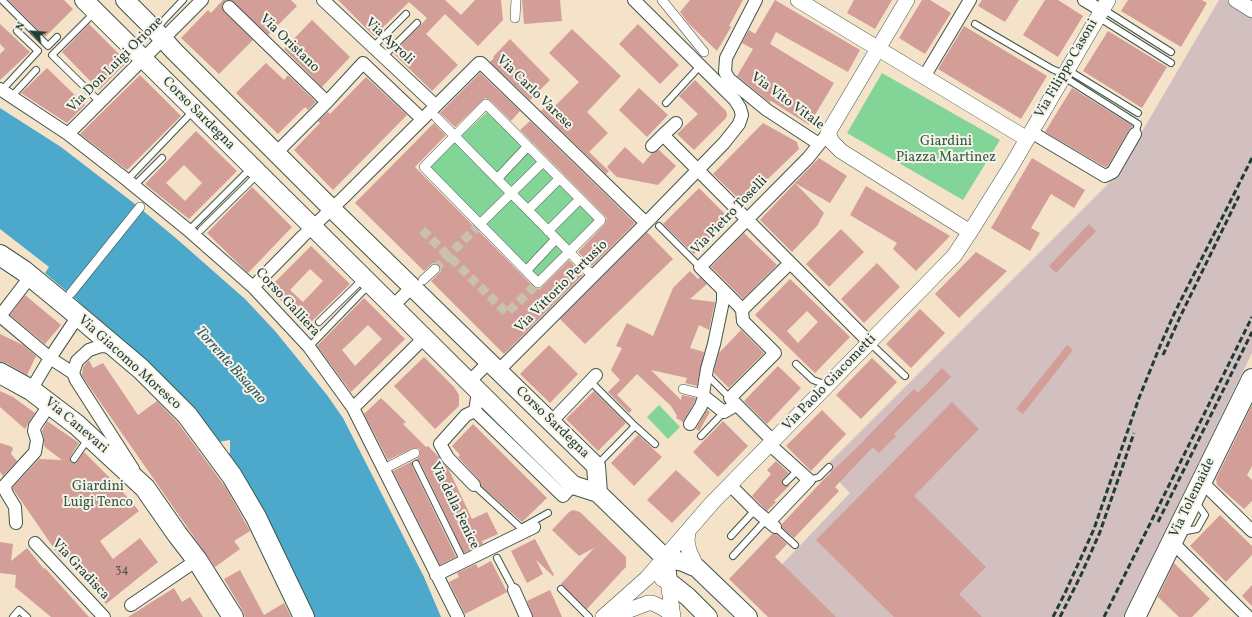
<!DOCTYPE html>
<style>
body{margin:0}
#map{position:relative;width:1252px;height:617px;overflow:hidden;background:#f4e2c9;font-family:Vollkorn,serif}
canvas{display:block}
.north{position:absolute;left:12px;top:12px;width:40px;height:40px;-webkit-text-stroke:3px #f7f3e8;paint-order:stroke;rotate:296deg;font-size:11px;font-weight:700;line-height:16px;text-align:center;color:#1f3d34}
.north::after{content:'';display:block;margin:auto;width:14px;height:18px;background:#1f3d34;clip-path:polygon(50% 0,100% 100%,50% 72%,0 100%)}
</style>
<div id="map">
<canvas width="1252" height="617"></canvas>
<div class="north">N</div>
</div>
<script>
const ctx = document.querySelector('canvas').getContext('2d');
ctx.lineJoin = 'round';
function fillPath(path, color) {
  ctx.fillStyle = color;
  ctx.fill(path, 'evenodd');
}
function poly(rows) {
  const path = new Path2D();
  for (const r of rows) {
    path.moveTo(r[0], r[1]);
    for (let i = 2; i < r.length; i += 2) path.lineTo(r[i], r[i + 1]);
  }
  return path;
}
function trace(path, color, width, dash) {
  ctx.strokeStyle = color;
  ctx.lineWidth = width;
  ctx.lineCap = dash ? 'butt' : 'round';
  ctx.setLineDash(dash || []);
  ctx.stroke(path);
}
function write(font, color, halo, rows, align = 'center') {
  ctx.font = font + ' Vollkorn,serif';
  ctx.lineWidth = 4;
  ctx.setLineDash([]);
  ctx.textBaseline = 'middle';
  ctx.strokeStyle = halo;
  ctx.fillStyle = color;
  for (const [text, x, y, turn = 0] of rows) {
    ctx.save();
    ctx.translate(x, y);
    ctx.rotate((+turn || 0) * Math.PI / 180);
    ctx.textAlign = isNaN(turn) ? turn : align;
    if (halo) ctx.strokeText(text, 0, 0);
    ctx.fillText(text, 0, 0);
    ctx.restore();
  }
}
fillPath(poly([
 [1219,0,1252,0,1252,353,1123,617,774,617,752,596,850,493,825,467,1116,176]
]), '#d2bfc0');
fillPath(poly([
 [882,73,1000,140,963,200,847,133],
 [487,112,597,220,538,278,428,167],
 [659,405,680,427,668,439,647,417]
]), '#83d597');
fillPath(poly([
 [0,108,61,147,135,204,178,240,245,299,275,331,327,395,343,418,424,577,441,617,314,617,226,455,230,453,230,440,218,442,192,412,76,299,45,273,49,267,0,229]
]), '#4da9cb');
fillPath(poly([
 [8,0,64,0,73,9,45,37],
 [223,0,226,0,222,6,224,12,253,40,219,74,181,38,208,10,211,13],
 [231,0,291,0,297,6,268,35],
 [338,0,445,0,461,15,475,0,501,0,503,20,478,46,445,14,426,34,458,65,432,91,393,53,420,26,427,18,409,2,374,36],
 [522,0,560,0,562,21,524,24],
 [690,0,743,0,729,26,731,27,717,51,689,24,680,12],
 [775,0,860,50,848,72,776,32,770,44,834,83,809,125,771,101,770,102,768,101,737,76,753,49,742,43,749,30,755,34],
 [854,0,892,0,875,29,847,13],
 [922,0,930,0,951,13,925,54,899,38],
 [982,0,1019,0,1005,22,978,6],
 [1045,0,1058,0,1083,16,1058,57,1023,35],
 [1128,0,1202,0,1207,3,1181,47,1121,11],
 [312,20,350,57,322,87,284,49],
 [0,24,30,52,0,80,0,54,5,49,0,44],
 [89,24,127,62,99,90,62,52],
 [638,24,679,65,660,84,619,44],
 [964,26,1047,76,1021,119,938,69],
 [572,29,621,76,587,112,608,133,589,152,609,171,606,174,541,111,544,108,549,112,579,82,549,53],
 [1108,31,1167,67,1142,108,1083,71],
 [510,39,550,80,530,100,490,62,494,58,493,57],
 [266,63,284,80,288,75,316,102,308,110,305,107,278,134,236,93],
 [47,68,85,105,67,123,21,93],
 [480,73,520,111,511,121,490,100,485,98,455,127,440,113],
 [140,75,181,116,127,170,80,134],
 [366,77,407,115,333,190,294,150,320,123,318,121,328,112,330,114],
 [695,80,726,111,727,115,726,118,694,150,677,134,698,114,679,96],
 [639,88,668,115,647,137,619,110],
 [1072,88,1133,126,1129,130,1108,166,1105,167,1045,132],
 [530,121,635,223,592,266,578,252,605,224,607,218,520,130],
 [434,123,446,135,415,167,522,275,534,287,540,289,569,260,583,275,504,354,431,281,441,271,439,265,433,263,424,271,355,203],
 [763,123,797,142,799,149,743,203,713,174],
 [196,131,237,171,189,219,145,184],
 [184,165,202,183,185,201,166,183],
 [625,147,643,164,652,153,659,150,676,166,658,185,617,177,607,167],
 [819,158,847,176,830,203,795,183],
 [1032,158,1085,190,1074,208,1051,194,1031,228,1040,233,1030,251,991,228],
 [795,183,824,213,817,226,792,252,760,220],
 [866,186,950,236,916,271,893,249,897,243,850,215],
 [252,187,292,227,248,273,207,233],
 [699,188,729,218,694,254,663,224],
 [1089,224,1096,231,1056,273,1049,266],
 [841,229,864,252,829,287,806,264],
 [647,232,673,259,585,344,560,319],
 [744,233,777,265,743,299,711,267],
 [311,246,350,284,306,327,269,288],
 [310,269,323,281,303,302,290,290],
 [976,252,1007,271,959,318,935,294],
 [877,263,900,287,864,323,841,299],
 [690,271,698,279,700,277,707,284,690,299,715,302,709,330,699,325,690,348,704,352,697,386,685,383,687,378,651,370,681,400,682,395,696,398,694,403,683,422,676,418,677,416,671,406,637,374,617,395,632,410,629,413,608,392,620,380,611,370,622,348,616,346,627,323,653,336,673,288],
 [790,279,850,337,815,373,755,315],
 [807,311,818,322,798,343,787,331],
 [25,295,61,325,45,344,10,315],
 [364,298,405,339,351,392,317,346],
 [368,325,382,339,355,366,342,350],
 [920,309,945,333,911,368,886,344],
 [741,330,764,353,729,388,714,373,714,371,719,353],
 [0,334,23,345,36,356,27,375,6,363,0,362],
 [549,345,578,374,550,403,520,374],
 [1067,345,1073,350,1023,414,1016,409],
 [424,357,454,387,459,395,459,406,435,429,394,386],
 [872,358,897,382,861,419,836,395],
 [89,360,93,368,103,363,138,415,157,401,178,423,226,488,250,531,234,541,240,549,215,567,82,376,83,367],
 [778,366,801,388,767,424,744,401],
 [942,368,951,377,894,434,896,436,879,453,873,447,835,487,839,491,794,538,782,528,782,524,825,478,865,440,865,439,914,389,918,393],
 [0,391,13,397,35,413,25,429,0,407],
 [594,391,626,423,598,451,566,419],
 [381,398,406,422,403,424,426,447,428,446,439,457,449,470,472,519,487,512,498,534,482,541,483,544,464,553,420,462,415,460,420,456,420,450,418,448,413,448,388,460,364,414],
 [952,402,979,429,914,496,986,567,959,594,982,617,894,617,816,540],
 [1252,405,1252,466,1247,475,1252,480,1252,501,1244,509,1217,485,1216,479],
 [707,410,710,412,699,431,696,429],
 [822,410,846,434,811,471,786,446],
 [47,421,79,443,70,457,71,462,76,463,84,452,117,485,139,511,100,541,113,559,140,538,158,562,106,604,64,554,60,557,13,489,13,487,39,459,62,460,46,448,44,445,44,438,42,431],
 [723,421,748,446,718,477,693,452],
 [473,424,547,498,522,522,481,486,479,480,458,457,460,455,452,446],
 [638,435,662,457,634,486,611,463],
 [0,443,10,446,13,448,11,454,17,461,3,476,0,472],
 [413,461,412,466,456,557,440,565,393,471],
 [776,461,789,473,783,479,782,484,785,486,790,485,774,501,776,502,767,511,752,496,771,474,767,470],
 [676,470,701,493,672,523,647,500],
 [573,510,580,512,626,557,626,567,622,571,587,609,561,584,594,548,579,556,552,530,569,512],
 [1220,515,1252,546,1252,555,1226,582,1190,546],
 [772,534,776,534,787,544,775,557,836,617,768,617,729,579],
 [535,539,554,575,553,576,536,560,543,574,527,583,511,551],
 [0,542,13,544,11,561,27,548,44,569,45,568,89,617,51,617,15,587,16,575,0,573],
 [491,561,507,592,465,614,449,582,459,577,457,573,476,564,478,568],
 [1174,563,1210,599,1192,617,1179,617,1158,597],
 [240,570,264,615,284,603,291,617,245,617,243,611,224,579],
 [1252,585,1252,606,1242,596],
 [174,588,182,602,190,597,203,617,128,617],
 [550,590,562,617,533,617,527,601]
]), '#d39d98');
trace(poly([
 [422,230,507,313,538,283],
 [435,269,480,224]
]), '#c9c1ab', 9, [9, 4.5]);
const service = poly([
 [2,0,48,46,57,37],
 [1103,9,1171,52],
 [94,13,52,55,100,102],
 [1098,17,1171,63],
 [975,24,1052,69,1064,74],
 [156,30,164,20,183,0],
 [373,47,406,14],
 [383,57,417,23],
 [1068,70,1138,113],
 [1064,77,1138,124,1135,134],
 [2,90,38,51,17,31],
 [12,96,36,70],
 [666,103,700,66],
 [127,180,194,110],
 [134,186,162,158],
 [194,225,251,168],
 [659,226,700,267],
 [201,230,258,174],
 [319,322,363,279],
 [870,343,905,376],
 [309,347,369,285],
 [796,364,813,380,827,385],
 [710,378,730,398],
 [590,381,635,426,597,465],
 [635,426,655,444],
 [701,436,724,412],
 [74,459,88,439],
 [416,464,464,562],
 [809,480,819,477,829,467],
 [786,482,798,470],
 [474,485,521,528,548,513],
 [775,527,795,545],
 [1181,532,1197,529,1205,515,1195,501],
 [731,536,755,510],
 [733,556,766,520],
 [497,558,514,590],
 [561,589,589,617],
 [13,617,19,610,27,617]
]);
const pedestrian = poly([
 [662,0,704,52],
 [515,18,516,0],
 [486,104,601,220,538,283,424,167,486,104],
 [436,117,590,273],
 [497,179,528,146],
 [528,210,560,178],
 [480,224,543,162],
 [548,231,580,199],
 [526,271,556,239],
 [423,280,435,269],
 [71,293,140,207],
 [683,389,703,394],
 [384,469,415,453]
]);
const minor = poly([
 [323,0,435,105],
 [756,0,726,58,725,72,729,79,767,110,819,144],
 [1084,0,1102,11],
 [229,7,327,102],
 [924,77,970,0],
 [0,89,68,134,127,180,187,229,253,287,309,347,353,408,458,617],
 [1031,132,1105,176,1113,172,1135,134],
 [68,134,202,0],
 [663,135,676,123],
 [652,146,663,135,869,342],
 [276,153,327,102,363,63,422,119],
 [30,277,0,316,50,358,73,373],
 [253,287,303,236,343,198,479,63,481,63,646,223,724,143,739,124,742,115,740,108,735,100,634,0],
 [723,290,723,301,714,344,707,369,703,394,706,398,724,412,736,405],
 [392,307,411,288],
 [742,310,790,263],
 [113,347,101,346,89,350,77,361,73,373,76,380,133,469],
 [498,371,646,223],
 [468,383,489,362],
 [31,390,50,358,78,316],
 [353,408,424,338],
 [475,411,563,496,573,485],
 [551,422,596,375],
 [690,424,701,406,704,397],
 [773,441,730,398,775,353,743,321,742,310,739,306,700,267,808,158,828,133],
 [1201,481,1252,531],
 [474,485,448,458,440,444,466,415,475,411,478,392],
 [730,485,755,510,775,527],
 [769,522,809,480,769,444],
 [16,523,15,507,6,492,5,485,35,452,37,440,34,431,35,426,50,404],
 [1172,542,1248,617],
 [35,543,104,617],
 [436,575,534,527],
 [514,590,526,617],
 [131,605,197,560]
]);
const tertiary = poly([
 [798,0,1027,139],
 [907,0,828,133,832,142,841,151,970,232],
 [1236,0,1252,10],
 [688,531,687,541,689,551,697,568],
 [662,579,668,581,673,617],
 [603,617,647,578,712,503,954,256,970,232,1012,165,1108,0],
 [611,617,648,603,652,603,661,607,672,614]
]);
const secondary = poly([
 [84,0,573,485,598,493,665,558,683,562,697,568,748,617],
 [125,0,154,29,174,51,332,209,596,466,598,493],
 [665,558,668,581,688,597,708,617]
]);
const primary = poly([
 [0,255,24,271,69,308,141,369,187,415,232,476,256,517,304,617],
 [0,373,31,390,77,425,145,488,177,534,197,560,233,617],
 [1135,617,1252,379]
]);
trace(service, '#3f564a', 8);
trace(pedestrian, '#3f564a', 10);
trace(minor, '#3f564a', 14);
trace(tertiary, '#3f564a', 16);
trace(secondary, '#3f564a', 20);
trace(primary, '#3f564a', 22);
trace(service, '#fff', 6);
trace(pedestrian, '#fff', 9);
trace(minor, '#fff', 12);
trace(tertiary, '#fff', 15);
trace(secondary, '#fff', 18);
trace(primary, '#fff', 20);
trace(poly([
 [1163,355,1180,317,1239,196],
 [1158,522,1252,332],
 [1053,617,1065,593,1094,529,1139,398,1160,346,1174,314,1252,158],
 [1060,617,1081,575,1100,532,1134,433],
 [1104,617,1252,317]
]), '#1f3d34', 3, [6, 3]);
write('12px', '#4c554d', null, [
 ["34",122,571]
]);
write('14px', '#1f3d34', '#f7f3e8', [
 ["Via Ayroli",389,42,43],
 ["Via Oristano",289,44,44],
 ["Via Don Luigi Orione",116,65,-45],
 ["Via Filippo Casoni",1067,69,-60],
 ["Via Carlo Varese",534,93,44],
 ["Via Vito Vitale",787,102,36],
 ["Corso Sardegna",198,114,45],
 ["Via Pietro Toselli",730,216,-46],
 ["Via Vittorio Pertusio",562,287,-45],
 ["Corso Galliera",287,303,47],
 ["Via Giacomo Moresco",129,363,42],
 ["Via Paolo Giacometti",830,383,-46],
 ["Corso Sardegna",552,423,44],
 ["Via Canevari",76,426,40],
 ["Via Tolemaide",1193,498,-64],
 ["Via della Fenice",454,506,64],
 ["Via Gradisca",80,570,47]
]);
write('14px', '#335b48', '#f7f3e8', [
 ["Giardini",946,142],
 ["Piazza Martinez",946,158],
 ["Giardini",98,487],
 ["Luigi Tenco",98,503]
]);
write('italic 15px', '#2d5d61', '#f7f3e8', [
 ["Torrente Bisagno",230,366,48]
]);
</script>
